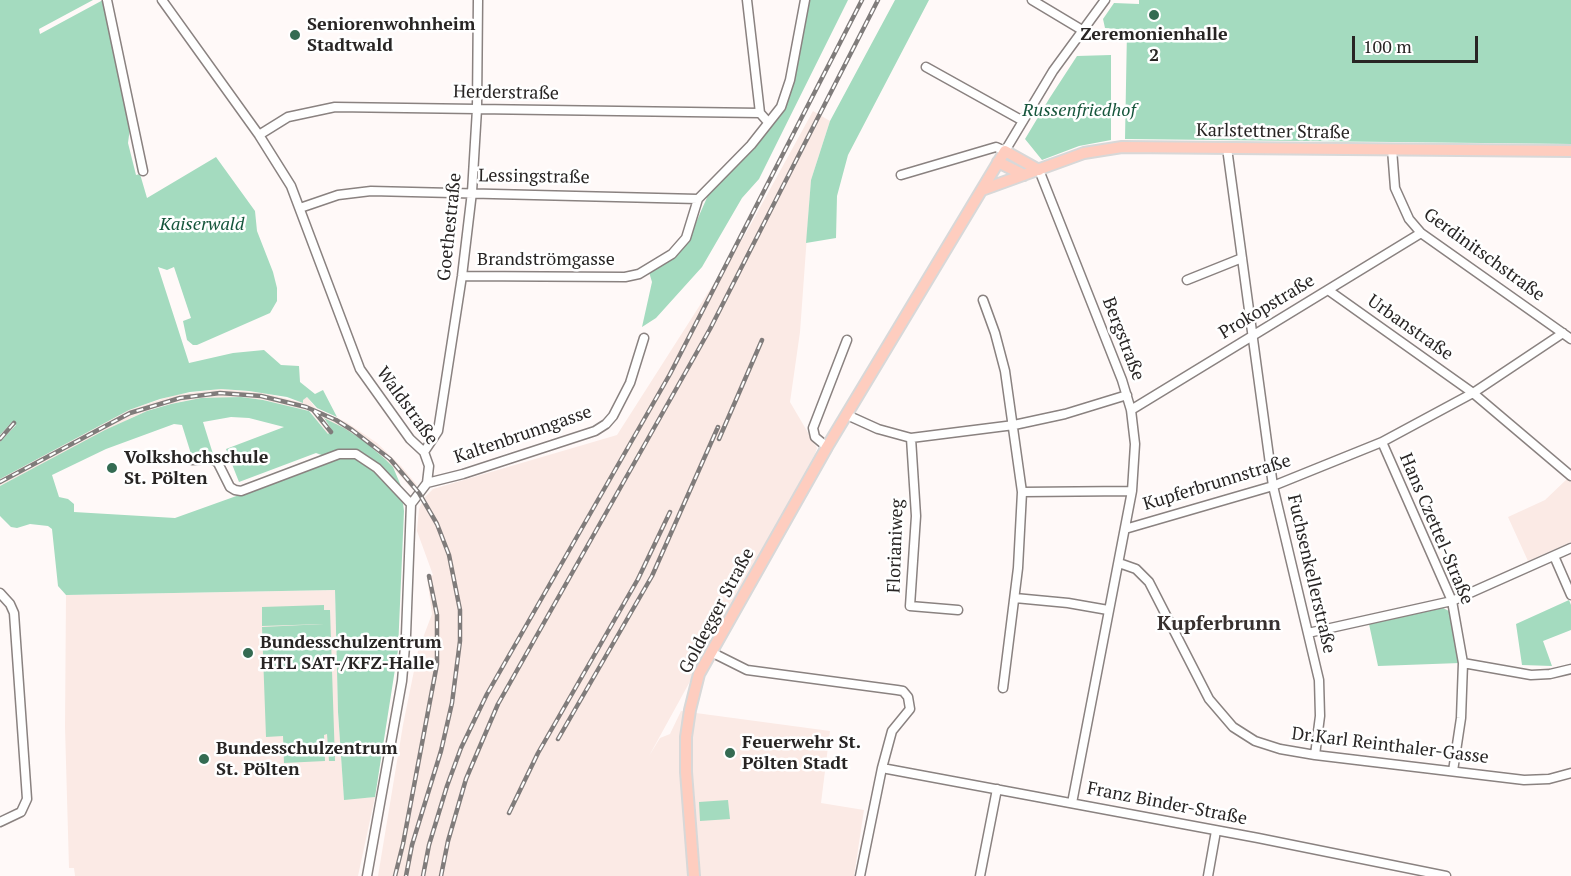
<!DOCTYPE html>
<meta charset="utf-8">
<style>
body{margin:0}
#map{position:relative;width:1571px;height:876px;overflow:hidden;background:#fff9f8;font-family:"PT Serif",serif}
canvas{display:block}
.scale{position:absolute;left:1352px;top:36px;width:126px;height:27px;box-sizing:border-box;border:3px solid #282524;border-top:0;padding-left:8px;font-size:18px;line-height:21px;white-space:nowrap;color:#282524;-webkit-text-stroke:4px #fff;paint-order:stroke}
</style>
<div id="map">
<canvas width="1571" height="876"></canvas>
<div class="scale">100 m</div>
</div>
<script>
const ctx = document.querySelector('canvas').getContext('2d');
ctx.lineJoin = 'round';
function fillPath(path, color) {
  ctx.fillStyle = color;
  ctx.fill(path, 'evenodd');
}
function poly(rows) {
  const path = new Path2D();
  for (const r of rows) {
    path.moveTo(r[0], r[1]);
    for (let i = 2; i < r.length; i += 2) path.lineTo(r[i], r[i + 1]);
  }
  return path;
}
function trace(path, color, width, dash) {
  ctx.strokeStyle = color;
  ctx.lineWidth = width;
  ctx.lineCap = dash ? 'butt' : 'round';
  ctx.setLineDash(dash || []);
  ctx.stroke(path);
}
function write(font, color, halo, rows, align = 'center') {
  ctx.font = font + ' "PT Serif",serif';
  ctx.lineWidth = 5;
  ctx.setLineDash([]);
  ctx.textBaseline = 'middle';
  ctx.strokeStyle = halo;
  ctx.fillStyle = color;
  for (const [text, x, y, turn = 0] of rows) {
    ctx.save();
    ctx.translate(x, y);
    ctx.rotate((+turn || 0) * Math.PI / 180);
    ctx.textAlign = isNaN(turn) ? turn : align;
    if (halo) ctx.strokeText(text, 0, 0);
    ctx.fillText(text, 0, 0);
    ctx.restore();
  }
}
fillPath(poly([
 [813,111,830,121,811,180,800,332,790,402,817,448,815,454,649,756,660,738,670,734,681,711,830,731,821,803,864,810,854,876,378,876,403,725,418,651,432,614,427,577,433,575,417,531,419,509,424,498,433,489,617,435,746,233],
 [221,389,264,393,303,403,302,400,307,397,333,431,328,434,304,403,309,411,263,400,241,397,189,400,158,407,133,417,0,486,0,479,129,410,174,395],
 [317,409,346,422,377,443,401,466,417,485,413,490,385,459,364,441,324,418],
 [1567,479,1571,482,1571,542,1528,561,1508,517,1545,500],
 [335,590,338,712,344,799,375,797,358,876,75,876,74,868,69,868,65,727,66,595]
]), '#fbeae5');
fillPath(poly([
 [0,0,93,0,39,29,40,34,103,0,130,128,128,143,136,175,140,174,147,198,216,157,255,211,257,231,273,272,277,288,277,301,270,313,197,345,193,345,187,340,183,321,191,318,174,267,167,270,158,267,189,363,233,353,264,350,281,365,299,366,300,382,315,394,323,390,337,417,317,408,307,397,303,400,303,403,287,397,249,391,221,389,190,392,160,399,129,410,0,479,0,442,16,425,12,422,0,435],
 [807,0,848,0,759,179,742,198,702,267,656,318,642,327,652,282,649,272,687,243,709,193,766,134,780,115,792,80],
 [895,0,929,0,848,155,837,196,836,238,806,243,811,180,830,121],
 [1139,0,1571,0,1571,144,1125,139,1127,30,1105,28,1103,19,1114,3,1139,4],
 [1111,55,1111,140,1079,146,1042,160,1025,139,1049,99,1077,56],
 [241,397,263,400,309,411,328,434,332,430,324,418,344,428,364,441,385,459,393,467,401,486,371,459,351,450,344,451,327,457,316,453,239,482,226,449,284,427,249,418,231,417,203,422,213,454,192,457,182,425,174,424,106,449,52,475,59,497,68,499,74,504,74,512,175,518,348,456,360,459,380,475,399,495,403,503,404,511,398,650,375,797,344,800,338,712,335,590,66,595,58,586,52,529,48,526,30,524,17,528,11,527,0,516,0,486,105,430,147,411,171,404,201,398],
 [1569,600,1571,605,1571,630,1543,641,1552,666,1522,665,1516,624],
 [324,605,324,610,330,610,335,761,329,761,327,734,324,735,325,761,284,763,283,736,266,737,262,627,324,624,262,626,262,607],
 [1443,608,1451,612,1460,663,1378,666,1369,624],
 [728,800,730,819,700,821,699,802]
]), '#a4dbbf');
const minor = poly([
 [107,0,143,171],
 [162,0,259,135,291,186,360,369,410,439,424,452,429,466,427,483,411,504,406,635,402,681,367,876],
 [747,0,760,113,768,122],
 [1032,0,1082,30],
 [926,67,1023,121],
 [259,135,288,117,335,107,760,113],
 [1227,148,1273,486,1319,680,1320,716,1315,755],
 [1392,149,1395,188,1409,219,1421,233,1571,339],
 [1039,170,1122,380,1131,410,1135,444,1132,491,1072,803],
 [901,175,996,147,1005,151,1053,71,1105,0],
 [300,208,338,195,371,191,698,199],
 [462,276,625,277,639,274,672,254,686,238,698,199,751,145,781,107,790,80,805,0],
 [1187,280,1242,258],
 [1328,290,1473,393,1571,476],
 [983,300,995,333,1005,371,1022,492,1018,568,1003,688],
 [1131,410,1421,233],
 [847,415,878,429,911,438,1014,425,1065,414,1127,395],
 [911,438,916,516,910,606,958,610],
 [1382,442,1452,601,1463,663,1461,718,1453,771],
 [827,447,815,437,813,428,847,340],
 [424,452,438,431,462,276,472,192,477,109,478,0],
 [192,460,212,459,218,463,230,487,235,490,241,491,339,454,356,454,377,468,411,504],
 [427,483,463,474,595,431,606,424,613,416,630,383,644,338],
 [1022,492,1132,491],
 [1125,529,1273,486,1382,442,1473,393,1563,333],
 [1554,556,1571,595],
 [1119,563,1136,569,1149,582,1209,699,1233,727,1255,741,1280,749,1315,755,1524,780,1549,779,1571,773],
 [0,593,10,604,14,613,27,799,21,812,0,822],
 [1015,598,1068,603,1108,610],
 [1308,633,1452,601,1571,548],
 [711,652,747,670,897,690,903,691,908,697,910,709,892,731,882,768,860,876],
 [1463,663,1531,675,1550,674,1571,669],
 [882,768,1258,838,1446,876],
 [980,876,997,789],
 [1208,876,1216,831]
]);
const major = poly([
 [998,162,1024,175],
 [982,190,1084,153,1122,147,1571,151],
 [694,876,686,772,686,737,690,710,699,674,827,447,1005,151,1039,170]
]);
trace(minor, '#8a8280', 11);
trace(major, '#d8d8d8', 14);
trace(minor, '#fff', 8);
trace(major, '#fecdbf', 10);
const rail = poly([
 [314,411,331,432],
 [0,439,14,423],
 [719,439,762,340],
 [0,482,130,413,180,398,220,393,261,396,306,407,336,420,352,430,390,459,419,493,437,524,449,555,460,610,460,641,452,703,441,751,412,845,406,876],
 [558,739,652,576,718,427],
 [509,813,538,753,638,579,670,512],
 [395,876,403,844,437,664,437,615,429,576],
 [423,876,429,845,447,786,461,748,487,694,670,374,862,0],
 [441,876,448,841,466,779,498,704,710,329,878,0]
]);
trace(rail, '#807c7b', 4.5);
trace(rail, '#fff', 2, [7]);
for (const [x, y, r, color] of [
 [1154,15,6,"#346b52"],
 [295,35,6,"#346b52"],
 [112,468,6,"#346b52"],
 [248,653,6,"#346b52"],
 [730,753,6,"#346b52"],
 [204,759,6,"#346b52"]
]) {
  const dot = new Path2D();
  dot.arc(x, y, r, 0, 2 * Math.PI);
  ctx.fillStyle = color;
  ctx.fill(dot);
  trace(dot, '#fff', 2);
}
write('bold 18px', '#282524', '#fff', [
 ["Seniorenwohnheim",307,25],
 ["Stadtwald",307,46],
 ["Zeremonienhalle",1154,35,"center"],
 ["2",1154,56,"center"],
 ["Volkshochschule",124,458],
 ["St. Pölten",124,479],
 ["Bundesschulzentrum",260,643],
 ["HTL SAT-/KFZ-Halle",260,664],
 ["Feuerwehr St.",742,743],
 ["Pölten Stadt",742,764],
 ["Bundesschulzentrum",216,749],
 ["St. Pölten",216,770]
], 'left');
write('18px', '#282524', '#fff', [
 ["Herderstraße",506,93,1],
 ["Karlstettner Straße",1273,132,1],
 ["Lessingstraße",534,177,1],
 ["Goethestraße",450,227,-84],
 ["Gerdinitschstraße",1484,255,36],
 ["Brandströmgasse",546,260],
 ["Prokopstraße",1267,307,-31],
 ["Urbanstraße",1410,328,35],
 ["Bergstraße",1123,339,69],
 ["Waldstraße",407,406,54],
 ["Kaltenbrunngasse",523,435,-19],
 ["Kupferbrunnstraße",1217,483,-17],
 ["Hans Czettel-Straße",1436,529,67],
 ["Florianiweg",896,546,-88],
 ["Fuchsenkellerstraße",1311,574,77],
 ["Goldegger Straße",717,611,-62],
 ["Dr.Karl Reinthaler-Gasse",1390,746,7],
 ["Franz Binder-Straße",1167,804,11]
]);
write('italic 18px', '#16563c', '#fff', [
 ["Russenfriedhof",1079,111],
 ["Kaiserwald",202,225]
]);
write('bold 20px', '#37302e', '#fff', [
 ["Kupferbrunn",1219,624]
]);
</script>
